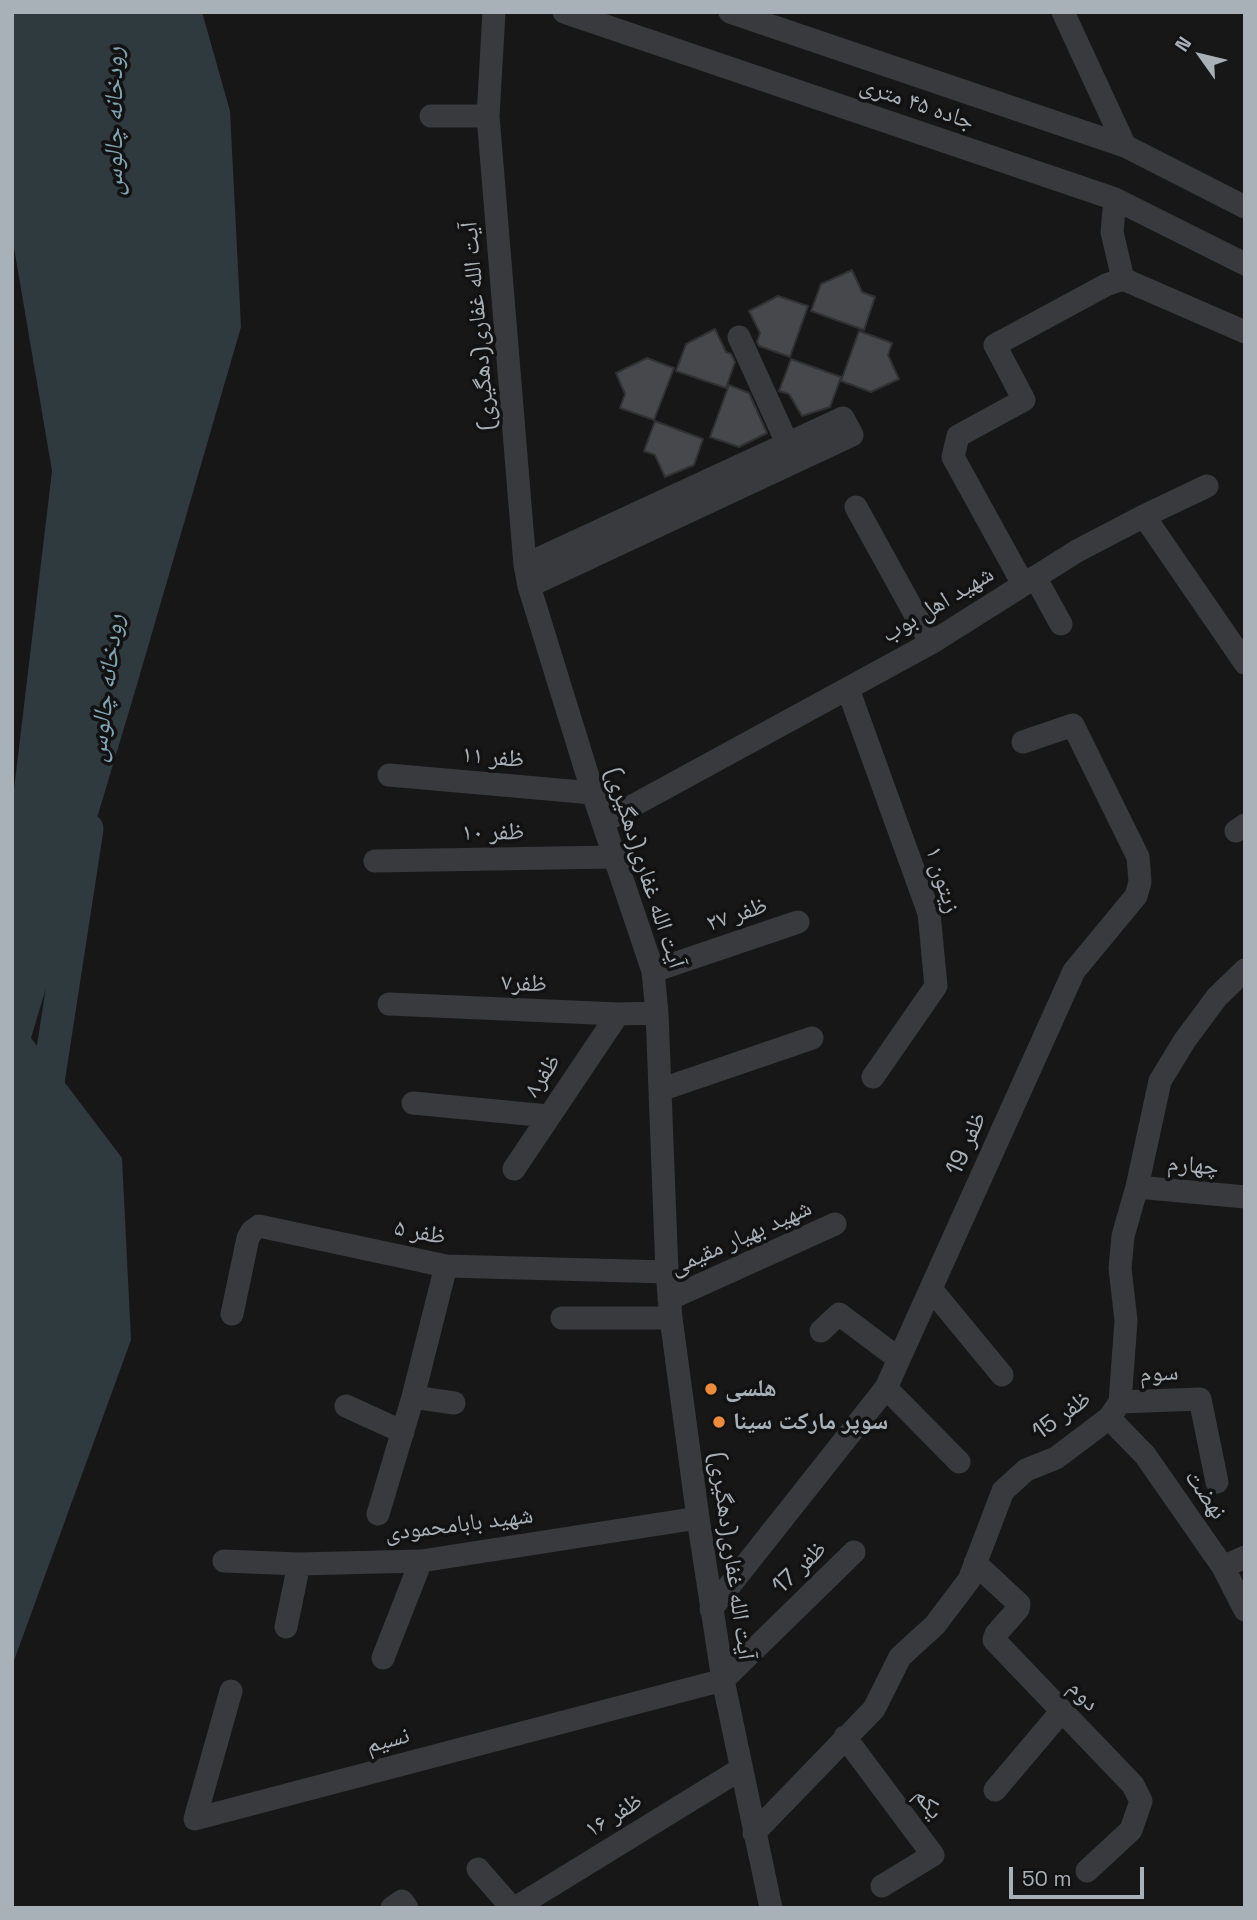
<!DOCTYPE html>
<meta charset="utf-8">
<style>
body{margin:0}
#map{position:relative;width:1257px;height:1920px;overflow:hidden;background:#171718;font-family:"Space Grotesk",sans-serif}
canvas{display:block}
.frame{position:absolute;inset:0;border:14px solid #a9b1b8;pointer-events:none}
.north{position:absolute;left:1166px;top:21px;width:70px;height:70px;-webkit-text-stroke:5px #121213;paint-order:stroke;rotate:304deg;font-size:19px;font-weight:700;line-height:28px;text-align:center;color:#a9b1b8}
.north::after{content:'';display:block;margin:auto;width:24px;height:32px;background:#a9b1b8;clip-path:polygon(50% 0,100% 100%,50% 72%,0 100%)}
.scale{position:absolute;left:1009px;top:1867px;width:135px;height:32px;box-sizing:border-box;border:4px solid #a9b1b8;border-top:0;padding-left:9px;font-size:21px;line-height:24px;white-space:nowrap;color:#a9b1b8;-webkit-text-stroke:5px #121213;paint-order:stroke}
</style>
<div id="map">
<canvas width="1257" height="1920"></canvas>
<div class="frame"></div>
<div class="north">N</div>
<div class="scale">50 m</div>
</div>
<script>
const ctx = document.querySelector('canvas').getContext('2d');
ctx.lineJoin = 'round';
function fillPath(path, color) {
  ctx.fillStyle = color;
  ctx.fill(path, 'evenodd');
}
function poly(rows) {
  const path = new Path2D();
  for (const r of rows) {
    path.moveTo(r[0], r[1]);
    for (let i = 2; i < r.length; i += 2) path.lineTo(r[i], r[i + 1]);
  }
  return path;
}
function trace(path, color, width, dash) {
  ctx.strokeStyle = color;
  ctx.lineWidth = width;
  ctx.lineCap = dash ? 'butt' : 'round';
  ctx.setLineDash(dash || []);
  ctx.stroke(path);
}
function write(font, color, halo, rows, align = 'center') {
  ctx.font = font + ' "Space Grotesk","Noto Naskh Arabic",sans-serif';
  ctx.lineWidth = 7;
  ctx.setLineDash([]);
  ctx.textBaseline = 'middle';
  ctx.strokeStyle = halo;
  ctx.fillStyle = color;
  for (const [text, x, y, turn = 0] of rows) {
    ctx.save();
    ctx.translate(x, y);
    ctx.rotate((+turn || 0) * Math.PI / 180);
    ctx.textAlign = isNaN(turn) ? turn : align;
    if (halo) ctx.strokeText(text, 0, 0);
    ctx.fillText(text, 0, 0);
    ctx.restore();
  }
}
fillPath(poly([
 [14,12,202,12,230,111,241,327,136,688,31,1038,122,1158,131,1340,12,1666,12,806,52,471,12,236,12,20]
]), '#2f3a3e');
trace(poly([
 [44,1108,87,829]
]), '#2f3a3e', 33);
const building = poly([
 [852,270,862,292,875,297,864,330,811,311,821,284,852,270],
 [778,296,808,306,790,357,759,346,757,342,760,333,749,311,778,296],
 [715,329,726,352,731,354,735,362,726,388,676,371,686,344,715,329],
 [859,331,892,343,888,355,899,379,871,392,841,381,859,331],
 [647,358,674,368,654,420,620,408,625,394,616,373,647,358],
 [791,359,841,377,830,407,802,416,789,394,779,391,791,359],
 [729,385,749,393,767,433,739,447,710,437,729,385],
 [655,421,703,439,694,465,665,477,655,455,644,451,655,421]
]);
fillPath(building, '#46484b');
trace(building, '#313134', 2);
trace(poly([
 [494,12,488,116,525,565,529,586,593,793,653,971,657,1013,667,1272,671,1318,698,1518,723,1680,771,1908],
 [564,12,1115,199,1245,264],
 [730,12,1125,146,1245,207],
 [1063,12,1125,146],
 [431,116,488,116],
 [1115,199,1112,232,1123,279],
 [739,337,793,456],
 [856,507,931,643],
 [1144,516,1207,486],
 [525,565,843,418,852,435,529,586],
 [1035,577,1061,624],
 [1023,584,953,457,958,436,1024,400,995,345,1106,285,1123,279,1245,332],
 [848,689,929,913,936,986,873,1077],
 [389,775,593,793],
 [603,822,931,643,1077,551,1144,516,1245,663],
 [1236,831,1245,825],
 [375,861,613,857],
 [653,971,798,922],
 [389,1004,618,1014,657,1013],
 [660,1090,812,1038],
 [413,1103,548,1116],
 [514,1169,618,1014],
 [1137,1187,1245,1197],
 [931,1289,1002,1375],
 [669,1299,835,1224],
 [232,1314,248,1238,252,1231,259,1226,446,1266,667,1272],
 [562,1318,671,1318],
 [821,1331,839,1314,899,1359],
 [886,1388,959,1462],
 [413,1397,454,1403],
 [1120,1402,1200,1399,1217,1482],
 [346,1406,403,1432],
 [1109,1418,1145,1455,1223,1567,1245,1610],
 [378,1514,413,1397,446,1266],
 [224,1561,299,1564,421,1561,698,1518],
 [975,1563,1019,1604,1018,1609,996,1634,994,1640,1133,1785,1141,1801,1131,1830,1087,1871],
 [1223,1567,1245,1557],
 [711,1609,886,1388,1074,971,1136,896,1140,882,1138,857,1073,725,1023,742],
 [286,1627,299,1564],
 [383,1658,421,1561],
 [231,1691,195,1819,723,1680,854,1552],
 [845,1737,933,1855,882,1886],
 [995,1790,1061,1712],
 [754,1833,874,1709,900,1657,935,1625,969,1580,1003,1491,1026,1470,1056,1458,1109,1418,1120,1402,1126,1321,1120,1268,1123,1236,1137,1187,1160,1081,1185,1040,1217,997,1245,970],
 [478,1869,512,1908],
 [392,1908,402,1901,407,1908],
 [515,1908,741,1769]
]), '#383a3d', 23);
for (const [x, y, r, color] of [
 [711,1389,7,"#ec8c3b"],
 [719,1422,7,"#ec8c3b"]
]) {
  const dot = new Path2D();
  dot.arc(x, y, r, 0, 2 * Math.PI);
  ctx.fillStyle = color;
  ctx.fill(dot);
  trace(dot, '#121213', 2.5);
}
write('24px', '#a9b1b8', '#121213', [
 ["جاده ۴۵ متری",917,104,19],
 ["آیت الله غفاری(دهگیری)",479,326,-95],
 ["شهید اهل بوب",938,605,-31],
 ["ظفر ۱۱",493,758,5],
 ["ظفر ۱۰",493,833,-1],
 ["آیت الله غفاری(دهگیری)",644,868,72],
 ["زیتون ۱",942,880,73],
 ["ظفر ۲۷",737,915,-19],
 ["ظفر۷",524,984,2],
 ["ظفر۸",543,1076,-56],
 ["ظفر 19",967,1144,-66],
 ["چهارم",1193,1166,5],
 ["ظفر ۵",420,1233,11],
 ["شهید بهیار مقیمی",741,1238,-24],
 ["سوم",1159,1374,-3],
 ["ظفر 15",1062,1416,-36],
 ["نهضت",1205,1495,55],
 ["شهید بابامحمودی",459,1525,-7],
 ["آیت الله غفاری(دهگیری)",731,1556,82],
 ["ظفر 17",800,1568,-44],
 ["دوم",1083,1696,46],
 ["نسیم",388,1741,-15],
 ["یکم",928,1804,54],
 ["ظفر ۱۶",614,1816,-32]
]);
write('bold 24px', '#a9b1b8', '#121213', [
 ["هلسی",725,1389],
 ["سوپر مارکت سینا",733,1422]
], 'left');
write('italic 26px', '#81a5b2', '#121213', [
 ["رودخانه چالوس",115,121,-90],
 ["رودخانه چالوس",107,688,-83]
]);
</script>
